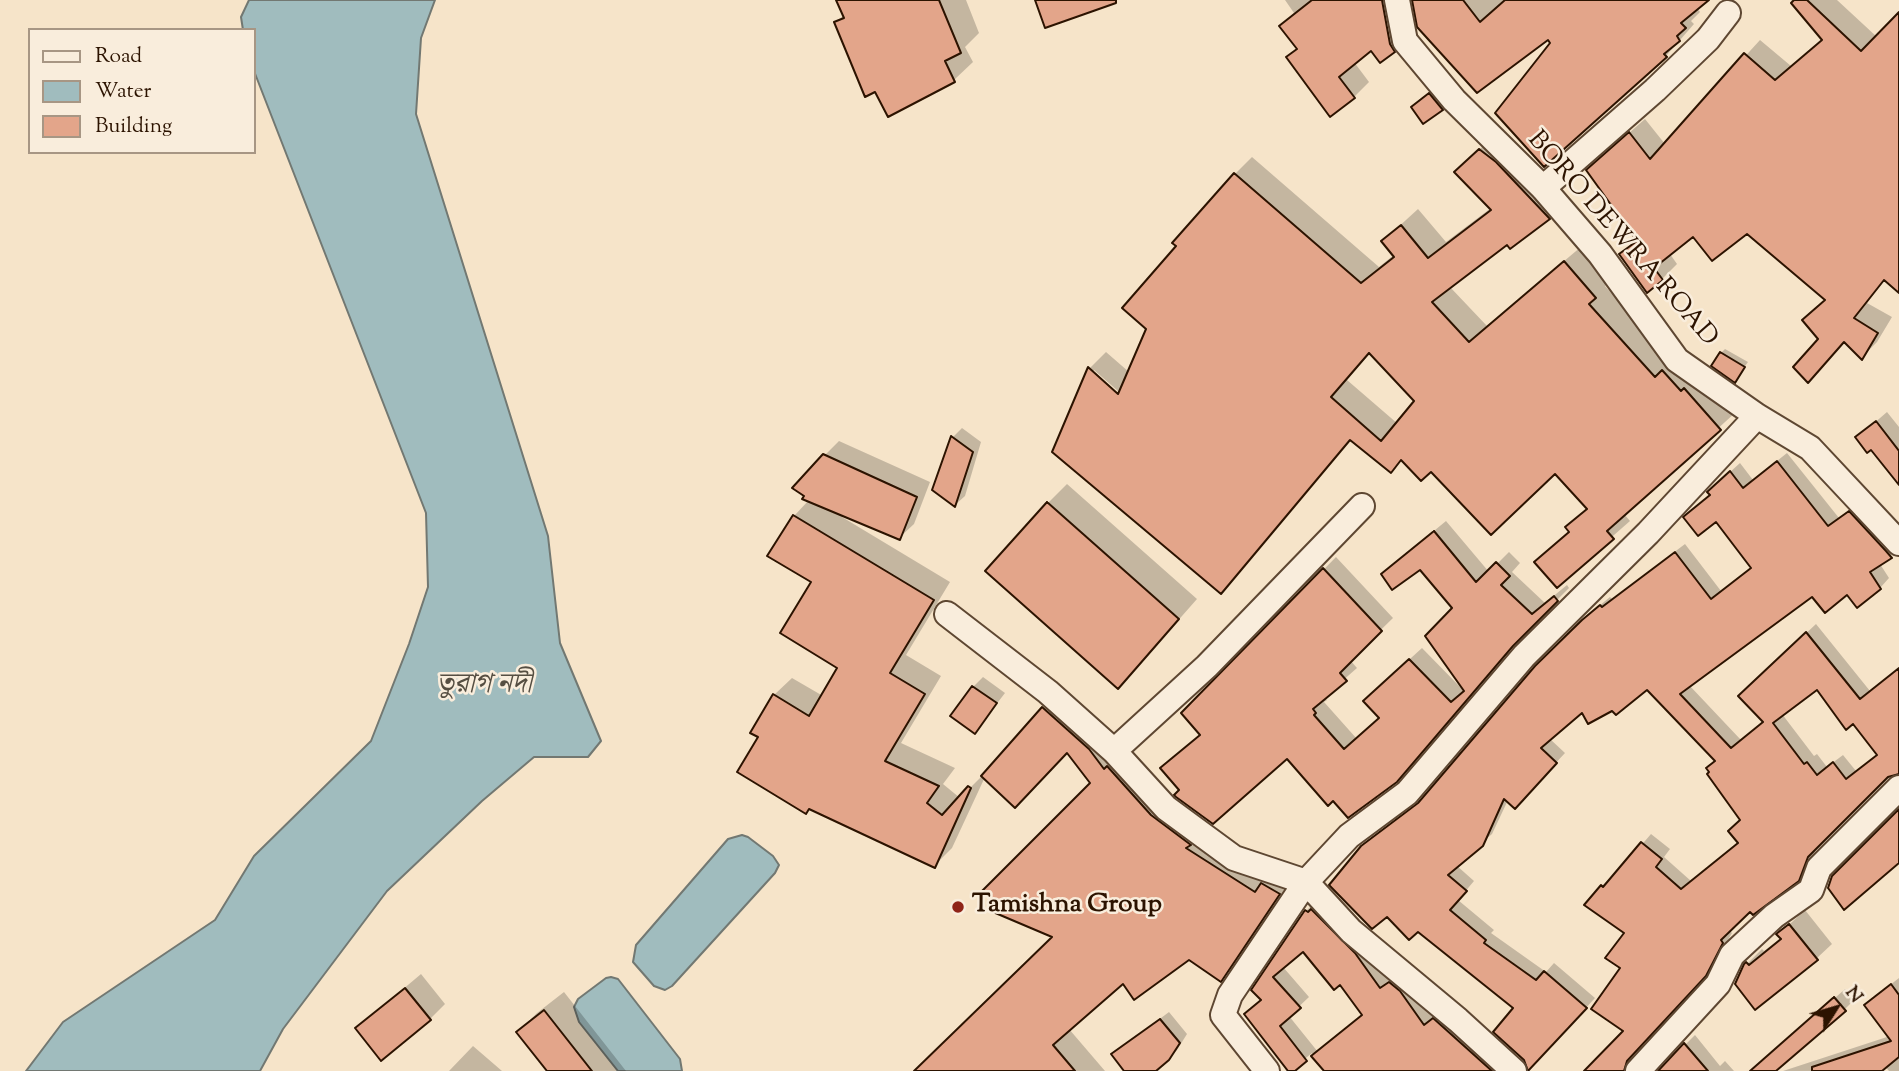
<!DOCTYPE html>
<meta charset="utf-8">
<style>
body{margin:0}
#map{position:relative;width:1899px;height:1071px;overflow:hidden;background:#f6e4c9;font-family:"Sorts Mill Goudy",serif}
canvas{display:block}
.legend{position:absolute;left:28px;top:28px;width:228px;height:126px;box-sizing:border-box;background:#f9eddc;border:2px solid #a79684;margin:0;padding:9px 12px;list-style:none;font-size:21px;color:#2c1300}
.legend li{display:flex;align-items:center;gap:14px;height:35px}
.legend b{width:35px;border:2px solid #a79684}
.north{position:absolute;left:1801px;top:973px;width:70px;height:70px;-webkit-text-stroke:5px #f9eddc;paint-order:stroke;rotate:53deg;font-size:19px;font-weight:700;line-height:28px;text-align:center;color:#2c1300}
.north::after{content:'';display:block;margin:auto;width:24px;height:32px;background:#2c1300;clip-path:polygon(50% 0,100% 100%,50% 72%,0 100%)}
</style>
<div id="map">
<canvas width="1899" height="1071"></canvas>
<ul class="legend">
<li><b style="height:9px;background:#f9eddc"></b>Road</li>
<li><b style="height:19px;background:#a0bcbe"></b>Water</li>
<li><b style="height:19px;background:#e3a58a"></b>Building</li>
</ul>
<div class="north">N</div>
</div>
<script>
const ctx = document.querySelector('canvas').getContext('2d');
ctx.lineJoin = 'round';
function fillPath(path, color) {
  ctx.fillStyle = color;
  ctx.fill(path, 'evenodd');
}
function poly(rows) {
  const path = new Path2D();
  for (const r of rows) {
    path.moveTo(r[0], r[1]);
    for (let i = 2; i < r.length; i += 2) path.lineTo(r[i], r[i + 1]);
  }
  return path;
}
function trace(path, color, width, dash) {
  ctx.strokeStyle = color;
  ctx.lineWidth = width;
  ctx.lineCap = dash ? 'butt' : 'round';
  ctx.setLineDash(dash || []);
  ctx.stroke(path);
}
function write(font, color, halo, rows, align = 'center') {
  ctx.font = font + ' "Sorts Mill Goudy","Noto Serif Bengali",serif';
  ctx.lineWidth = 5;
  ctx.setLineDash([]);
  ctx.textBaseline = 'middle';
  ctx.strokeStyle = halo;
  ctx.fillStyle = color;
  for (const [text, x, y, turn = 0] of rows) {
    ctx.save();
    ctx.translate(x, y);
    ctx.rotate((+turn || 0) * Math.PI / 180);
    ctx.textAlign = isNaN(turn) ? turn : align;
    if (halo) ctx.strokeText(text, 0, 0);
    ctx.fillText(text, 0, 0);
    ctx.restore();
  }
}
const water = poly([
 [249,0,435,0,421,38,416,114,548,536,560,643,601,741,588,757,534,757,482,801,387,891,283,1029,260,1071,26,1071,63,1022,215,920,254,856,371,741,409,644,428,587,426,513,254,71,254,30,243,30,241,17,249,0],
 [742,835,748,837,773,856,779,865,775,873,672,986,665,990,654,986,633,962,636,945,728,839,742,835],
 [611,977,618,979,680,1059,682,1071,618,1071,579,1022,574,1007,578,999,606,978,611,977]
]);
fillPath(water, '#a0bcbe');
trace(water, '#727872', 2);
fillPath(poly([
 [838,0,966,0,979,33,965,47,973,62,954,80,836,23,844,15],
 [1285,0,1399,0,1409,35,1394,51,1372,49,1354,62,1369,82,1354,97,1288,57,1298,47,1281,26,1294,13],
 [1413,0,1707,0,1697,8,1700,12,1691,21,1694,24,1666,56,1552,42,1548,38,1478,91],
 [1791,0,1837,0,1877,37,1899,14,1899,291,1885,279,1867,303,1892,317,1877,342,1862,357,1845,340,1820,339,1827,299,1747,232,1694,234,1670,254,1677,264,1662,279,1621,254,1637,238,1604,155,1645,119,1665,144,1760,40,1791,66,1823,39],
 [1434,90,1446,104,1442,108,1417,103],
 [1497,134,1565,201,1549,217,1510,246,1508,243,1450,287,1487,326,1582,246,1611,280,1605,286,1672,362,1736,412,1624,514,1630,521,1557,585,1570,531,1567,527,1588,508,1555,471,1431,469,1352,438,1237,574,1054,451,1090,368,1106,352,1129,372,1178,246,1235,174,1252,157,1379,267,1395,254,1383,241,1418,209,1446,242,1491,208,1473,155],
 [1371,352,1416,401,1398,424,1347,380],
 [1094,370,1126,398,1124,401,1094,375],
 [1725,349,1748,362,1735,380,1721,353],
 [1887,412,1899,427,1899,482,1872,447,1858,437],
 [962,428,981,442,965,496,955,505,934,489,953,437],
 [839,441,930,482,914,524,899,538,843,515,842,517,950,582,906,655,941,676,901,743,955,768,943,784,960,798,988,770,1060,692,1201,831,1295,877,1237,963,1221,980,1189,958,1123,981,1069,1029,1105,1071,916,1071,1055,936,1092,783,1068,750,985,777,952,848,935,865,761,737,774,695,792,678,823,696,840,668,794,516,809,500,824,456],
 [1787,453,1839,518,1859,503,1899,548,1880,564,1889,578,1880,588,1812,595,1689,685,1741,740,1764,721,1749,687,1816,624,1870,691,1899,668,1899,772,1894,772,1817,847,1807,869,1797,879,1750,910,1729,930,1732,933,1714,964,1636,1050,1632,1058,1633,1067,1638,1071,1586,1071,1626,1031,1622,968,1626,932,1602,886,1611,877,1613,878,1651,834,1670,849,1664,857,1691,881,1740,842,1742,820,1717,760,1648,687,1612,708,1583,710,1549,738,1565,753,1524,797,1508,800,1492,834,1456,865,1474,881,1458,900,1494,930,1491,933,1546,972,1554,963,1595,998,1538,1060,1516,1008,1362,847,1425,797,1593,611,1610,597,1612,599,1685,544,1721,591,1752,567,1711,494,1718,483,1740,463,1753,480],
 [1817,687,1854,722,1879,754,1856,771,1843,755,1827,767,1817,754,1814,756,1782,714],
 [1067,484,1197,599,1137,667,1048,503],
 [1446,521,1489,572,1509,552,1520,563,1512,572,1545,603,1567,585,1569,588,1524,633,1408,768,1287,757,1181,789,1201,734,1183,713,1336,557,1393,618,1350,660,1357,668,1324,697,1327,700,1324,702,1357,739,1381,718,1377,689,1422,648,1465,692,1454,608,1421,568,1395,563],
 [983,677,1005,693,975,732,973,687],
 [1316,901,1505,1071,1326,1071,1312,1053,1290,1071,1246,1014,1262,999,1254,990,1306,911],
 [1303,950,1341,983,1363,1014,1318,1052,1289,1016,1309,997,1283,967],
 [1805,910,1832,944,1817,958,1756,1008,1746,965,1762,949,1764,951,1782,937,1779,934],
 [421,974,445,1004,430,1019,357,1028],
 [1899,978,1899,1071,1889,1071,1876,1056,1859,1071,1783,1071,1890,1036,1876,996],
 [1845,989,1854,1000,1845,1009,1774,1071,1753,1071],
 [564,992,626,1071,547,1071,518,1032,537,1013],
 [1169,1012,1187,1034,1177,1050,1158,1071,1126,1071,1113,1054],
 [1695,1035,1720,1066,1725,1061,1734,1071,1659,1071],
 [473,1046,502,1071,449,1071]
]), '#0003');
const building = poly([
 [836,0,939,0,961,53,945,61,955,82,888,117,875,92,865,97,834,22,844,18,836,0],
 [1035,0,1116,0,1116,3,1045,28,1035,0],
 [1312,0,1382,0,1390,44,1395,52,1380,63,1371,51,1339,77,1355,98,1330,117,1286,57,1297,49,1279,26,1312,0],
 [1412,0,1463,0,1480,22,1505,0,1709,0,1681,23,1686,28,1677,36,1680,41,1664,54,1667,57,1544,167,1495,113,1550,43,1548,40,1477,93,1417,27,1412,0],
 [1794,0,1807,0,1861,51,1899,12,1899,293,1884,280,1854,318,1878,333,1862,360,1844,342,1808,383,1793,367,1818,339,1802,320,1825,300,1747,234,1712,261,1693,237,1654,268,1663,280,1647,293,1619,254,1637,241,1586,170,1629,132,1650,159,1744,53,1775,80,1822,40,1791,3,1794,0],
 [1429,93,1443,110,1423,124,1411,107,1429,93],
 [1479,149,1496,162,1550,219,1510,249,1507,245,1432,302,1469,342,1564,261,1596,298,1589,304,1655,377,1662,370,1681,391,1684,388,1721,430,1607,531,1614,539,1557,588,1534,562,1569,532,1565,527,1587,509,1555,474,1491,535,1431,472,1421,481,1401,460,1391,473,1350,440,1221,594,1052,452,1088,367,1118,394,1146,329,1122,308,1176,246,1172,243,1234,173,1361,283,1394,257,1381,241,1401,225,1428,258,1491,210,1454,172,1479,149],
 [1369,353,1414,401,1381,441,1331,397,1369,353],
 [1720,352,1745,367,1735,383,1711,366,1720,352],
 [1876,421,1899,451,1899,485,1871,450,1867,453,1855,437,1876,421],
 [951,436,973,452,955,507,932,490,951,436],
 [823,454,917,497,900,540,802,499,804,496,792,488,823,454],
 [1777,461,1828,526,1849,511,1886,551,1892,558,1870,572,1881,589,1857,608,1847,595,1825,613,1812,597,1680,694,1731,748,1763,722,1738,696,1806,632,1860,699,1899,668,1899,774,1888,777,1808,857,1799,881,1753,915,1750,912,1721,940,1723,943,1706,976,1627,1061,1624,1071,1584,1071,1623,1031,1591,1009,1620,968,1605,958,1624,933,1584,905,1601,885,1603,887,1641,842,1662,859,1656,867,1681,889,1738,843,1728,831,1740,820,1707,774,1709,772,1706,768,1715,761,1647,690,1616,715,1612,711,1588,724,1582,713,1541,748,1557,763,1515,809,1504,799,1483,846,1448,875,1467,891,1450,910,1486,940,1484,943,1536,980,1544,971,1587,1008,1528,1071,1524,1060,1493,1032,1513,1008,1418,932,1409,940,1387,917,1372,929,1329,885,1361,846,1418,803,1535,666,1582,620,1600,605,1602,607,1675,552,1711,599,1751,568,1716,522,1698,536,1683,517,1710,495,1707,492,1730,471,1743,488,1777,461],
 [1817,690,1846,730,1853,724,1877,755,1846,779,1833,762,1817,775,1807,762,1804,764,1773,723,1817,690],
 [1047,502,1179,619,1118,689,985,571,1047,502],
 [793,515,934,600,890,673,925,694,885,761,939,786,927,803,942,815,968,786,971,788,935,868,809,809,806,814,737,772,758,737,750,733,773,694,809,716,837,668,780,633,811,582,767,556,793,515],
 [1434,531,1476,582,1496,562,1510,576,1501,585,1532,614,1554,596,1558,601,1513,646,1397,782,1348,818,1333,801,1328,806,1287,759,1213,824,1176,797,1174,795,1179,790,1160,768,1200,735,1181,713,1323,568,1382,631,1340,673,1347,681,1313,709,1316,713,1314,715,1344,749,1379,718,1363,701,1409,659,1451,702,1464,691,1425,636,1452,608,1420,570,1392,590,1381,574,1434,531],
 [972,686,997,703,975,734,950,716,972,686],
 [1042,707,1089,749,1104,769,1107,766,1151,815,1191,845,1186,848,1255,892,1261,883,1280,894,1221,982,1189,960,1134,1000,1123,984,1053,1045,1075,1071,914,1071,1052,937,993,912,1000,904,981,892,1090,783,1067,753,1015,808,981,776,1042,707],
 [1899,809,1899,863,1844,910,1828,888,1832,876,1899,809],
 [1311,909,1355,953,1380,988,1389,982,1400,991,1424,1025,1433,1018,1492,1071,1324,1071,1311,1056,1362,1015,1340,985,1334,990,1303,952,1273,977,1301,1008,1280,1026,1307,1061,1295,1071,1288,1071,1244,1014,1261,1000,1251,990,1305,910,1308,912,1311,909],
 [1789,924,1818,960,1755,1010,1735,984,1744,964,1746,962,1749,965,1781,939,1776,934,1789,924],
 [1891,984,1899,995,1899,1057,1882,1071,1812,1071,1812,1067,1891,1041,1864,1005,1891,984],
 [405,988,431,1020,381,1061,355,1028,405,988],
 [1834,997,1846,1011,1776,1071,1750,1071,1834,997],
 [544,1010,592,1071,547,1071,516,1032,544,1010],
 [1160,1019,1180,1043,1169,1060,1156,1071,1124,1071,1111,1054,1160,1019],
 [1684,1043,1708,1071,1658,1071,1684,1043]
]);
fillPath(building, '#e3a58a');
trace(building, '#2c1300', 2);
const minor = poly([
 [1397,0,1405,41,1454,100,1543,188,1600,254,1677,360,1757,416,1810,448,1899,543],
 [1543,188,1655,90,1708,39,1728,13],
 [947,614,1048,692,1114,751,1166,808,1234,858,1306,882,1351,931,1458,1020,1514,1071],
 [1114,751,1207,666,1362,506],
 [1267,1071,1223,1015,1230,995,1306,882,1349,836,1407,793,1524,656,1648,533,1757,416],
 [1638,1071,1718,984,1732,955,1774,916,1811,890,1819,868,1899,788]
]);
trace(minor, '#5e4732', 28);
trace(minor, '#f9eddc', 24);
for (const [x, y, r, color] of [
 [958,907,7,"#8f2418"]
]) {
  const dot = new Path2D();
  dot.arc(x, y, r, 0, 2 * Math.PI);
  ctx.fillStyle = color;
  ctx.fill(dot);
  trace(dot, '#f9eddc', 2.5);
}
write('26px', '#2c1300', '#f9eddc', [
 ["BORO DEWRA ROAD",1621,240,49]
]);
write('bold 26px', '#2c1300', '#f9eddc', [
 ["Tamishna Group",972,907]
], 'left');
write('italic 28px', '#554e42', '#f9eddc', [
 ["তুরাগ নদী",484,687]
]);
</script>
